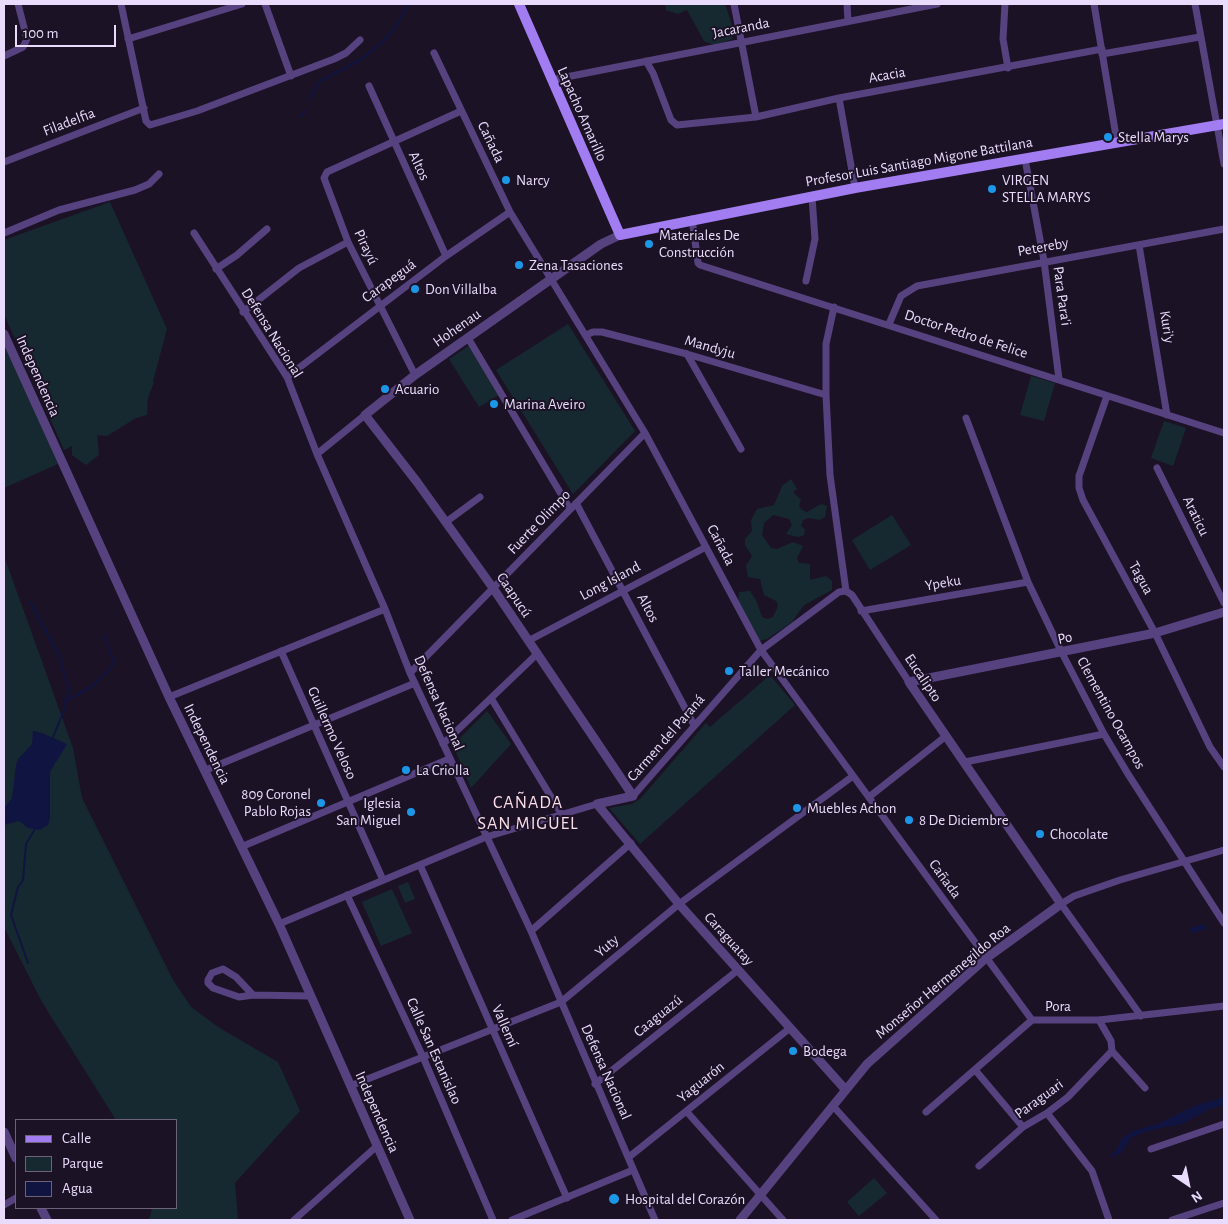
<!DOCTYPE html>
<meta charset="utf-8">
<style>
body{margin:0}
#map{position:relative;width:1228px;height:1224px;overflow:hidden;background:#1c1226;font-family:"Alegreya Sans",sans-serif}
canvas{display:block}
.frame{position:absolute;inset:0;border:5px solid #e8dbfb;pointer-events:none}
.legend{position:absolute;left:15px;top:1119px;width:162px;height:90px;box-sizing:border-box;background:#1c1226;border:1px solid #6e627b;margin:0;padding:6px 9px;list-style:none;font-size:15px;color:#e8dbfb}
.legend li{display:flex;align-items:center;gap:10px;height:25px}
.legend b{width:25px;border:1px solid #6e627b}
.north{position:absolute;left:1163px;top:1159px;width:50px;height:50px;-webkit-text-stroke:4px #1c1226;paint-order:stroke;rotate:146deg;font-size:14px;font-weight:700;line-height:20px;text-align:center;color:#e8dbfb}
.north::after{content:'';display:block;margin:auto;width:18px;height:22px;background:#e8dbfb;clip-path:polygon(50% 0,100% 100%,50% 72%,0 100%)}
.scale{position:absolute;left:15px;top:25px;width:101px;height:22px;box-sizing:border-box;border:2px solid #e8dbfb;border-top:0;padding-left:6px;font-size:15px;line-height:18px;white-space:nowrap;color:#e8dbfb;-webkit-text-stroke:4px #1c1226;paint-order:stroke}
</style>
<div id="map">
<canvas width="1228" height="1224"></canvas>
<div class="frame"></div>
<ul class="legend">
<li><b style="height:6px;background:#a27cf1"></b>Calle</li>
<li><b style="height:14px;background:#162930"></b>Parque</li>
<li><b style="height:14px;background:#101441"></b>Agua</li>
</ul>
<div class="north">N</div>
<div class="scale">100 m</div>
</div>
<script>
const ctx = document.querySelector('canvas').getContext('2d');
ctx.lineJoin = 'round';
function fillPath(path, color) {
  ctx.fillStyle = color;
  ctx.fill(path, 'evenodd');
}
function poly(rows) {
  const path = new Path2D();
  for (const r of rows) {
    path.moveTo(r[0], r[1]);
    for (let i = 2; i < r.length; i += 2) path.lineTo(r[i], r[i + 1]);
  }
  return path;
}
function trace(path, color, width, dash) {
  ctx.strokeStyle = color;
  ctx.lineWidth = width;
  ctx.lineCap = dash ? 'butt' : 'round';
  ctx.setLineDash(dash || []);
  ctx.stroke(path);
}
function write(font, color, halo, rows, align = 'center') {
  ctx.font = font + ' "Alegreya Sans",sans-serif';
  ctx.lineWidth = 4;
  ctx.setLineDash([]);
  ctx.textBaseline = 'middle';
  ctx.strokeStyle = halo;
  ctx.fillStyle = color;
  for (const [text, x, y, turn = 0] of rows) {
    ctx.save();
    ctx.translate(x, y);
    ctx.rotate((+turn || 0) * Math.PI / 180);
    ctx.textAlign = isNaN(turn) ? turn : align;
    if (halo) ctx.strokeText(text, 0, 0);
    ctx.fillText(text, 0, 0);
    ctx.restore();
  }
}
fillPath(poly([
 [665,4,725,4,733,28,732,39,714,45,704,41,687,10,678,14,666,10],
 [110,202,167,329,153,381,154,382,148,398,147,415,136,418,107,436,97,435,99,455,86,465,72,455,72,446,64,450,4,314,4,240],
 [568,324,635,431,573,494,496,370],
 [4,341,58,464,4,488],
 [470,345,501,394,479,407,449,359],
 [1031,376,1055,383,1044,421,1020,415],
 [1164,421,1186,428,1173,466,1151,458],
 [791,479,797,489,793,492,801,500,799,506,802,510,807,512,821,504,827,506,825,517,820,520,809,518,803,520,801,526,805,530,804,535,798,537,786,534,792,525,789,519,773,515,764,523,762,535,771,548,777,549,793,542,803,546,797,558,799,563,810,564,810,580,826,576,832,581,832,590,804,605,792,622,767,639,759,641,738,604,739,592,750,591,756,600,762,617,767,619,773,617,778,606,776,601,764,595,760,579,748,577,746,566,752,556,745,545,745,539,752,531,751,520,757,509,774,505,782,486],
 [892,515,911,545,870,570,852,540],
 [4,556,73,748,82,798,173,980,191,1007,218,1027,278,1062,300,1111,235,1183,238,1220,149,1220,152,1208,176,1208,176,1120,116,1120,42,1002,4,927],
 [770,675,795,705,640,844,609,808,632,804,641,798,706,723,710,727],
 [487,711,511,744,471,788,453,745],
 [408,882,415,899,405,903,398,886],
 [392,889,412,933,381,946,362,902],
 [874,1178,887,1193,859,1216,847,1202]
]), '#162930');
fillPath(poly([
 [33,731,42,733,67,744,50,772,50,818,48,825,40,830,28,828,19,821,4,825,4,808,12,798,16,765,18,759,32,744],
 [1205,924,1207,929,1191,933,1190,928],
 [1224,1097,1224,1105,1208,1110,1182,1124,1151,1130,1132,1137,1121,1153,1109,1158,1119,1146,1121,1139,1133,1131,1158,1124,1194,1106]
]), '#101441');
trace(poly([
 [309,98,320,81,360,60,385,40,400,20,408,4],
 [301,117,305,111],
 [30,602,59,656,69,689,64,710,52,740],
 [65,701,91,687,109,670,114,662,104,635],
 [28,963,11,915,18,887,23,880,26,844,35,829]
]), '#101441', 2);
trace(poly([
 [121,4,146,121,150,125,197,111,334,59,346,53,360,40],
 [265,4,291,76],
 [734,4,756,117],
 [847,4,848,21],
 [1005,4,1003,39,1008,68],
 [1094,4,1117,142],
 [1195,4,1224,164],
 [128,39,242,4],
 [434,53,510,212,645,433,761,650,1032,1020],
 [1102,54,1200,37],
 [4,56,23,47,27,39,18,4],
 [646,61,653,73,671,120,677,125,756,117,839,98,1102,49],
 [551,80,937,4],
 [369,86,446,256],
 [839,98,855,188],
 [1025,159,1044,261,1059,379],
 [4,162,144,108],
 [692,219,698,263,700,265,1224,433],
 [4,233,59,210,135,190,149,184,159,174],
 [194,233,287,377,317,454,385,609,410,673,531,931,655,1220],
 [1139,245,1167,415],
 [216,269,237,255,267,229],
 [806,281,815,239,812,197],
 [834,307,826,344,826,395,830,475,846,591,852,595,909,682],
 [243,312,299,268,348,242],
 [889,324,901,296,917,286,1224,229],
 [586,335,593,332,602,332,687,354,826,395],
 [468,338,570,509],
 [687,354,741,449],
 [415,375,348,242,324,178,327,172,461,111],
 [287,377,446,256,510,212],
 [1107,396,1079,476,1079,488,1083,500,1155,633,1210,747,1224,767],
 [966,418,1028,582,1062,653,1104,734,1128,774,1224,923],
 [317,454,365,415],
 [1157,468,1224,603],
 [576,503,694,725],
 [446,522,480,497],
 [861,611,1028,582],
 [528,641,706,547],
 [281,651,383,880],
 [410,673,645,433],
 [169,697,385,609],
 [491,698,562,815],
 [443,744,537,654],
 [965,762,1104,734],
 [206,770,415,683],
 [633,796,761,650,839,592,846,591],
 [869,797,946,736],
 [241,847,449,759],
 [420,865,567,1198],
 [347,895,423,1057,493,1220],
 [279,924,486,837,597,804],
 [531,931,631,843],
 [253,995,236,977,223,969,212,973,208,980,208,983,213,988,239,997,253,995,310,996],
 [1141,1016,1061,904,1074,896,1120,880,1224,850],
 [1099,1020,1111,1041,1112,1051,1145,1088],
 [976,1071,1023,1127],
 [595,1084,738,970],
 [350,1086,561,1002,679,904,853,776],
 [833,1106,936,1220],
 [687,1112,783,1220],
 [926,1112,1032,1020,1099,1020,1224,1006],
 [1047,1113,1092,1171,1109,1220],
 [1151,1149,1224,1124],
 [629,1157,790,1028],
 [979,1166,1023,1127,1047,1113,1068,1097,1112,1051],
 [4,1205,16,1198],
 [294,1220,377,1146],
 [512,1220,633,1170],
 [1172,1220,1224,1203]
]), '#574280', 7);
trace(poly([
 [620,235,601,244,415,375,365,415,417,482,493,588,633,796,597,804,679,904,844,1088],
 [4,334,169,697,279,924,410,1220],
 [4,1132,16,1158],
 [41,1208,47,1220],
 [740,1220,867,1064,985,959,1061,904,909,682,1155,633,1224,612]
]), '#574280', 9);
trace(poly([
 [519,4,620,235,855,188,1224,124]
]), '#a27cf1', 10);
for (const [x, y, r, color] of [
 [1108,137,5,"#1c96e7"],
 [506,180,5,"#1c96e7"],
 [992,189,5,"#1c96e7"],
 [649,244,5,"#1c96e7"],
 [519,265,5,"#1c96e7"],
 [415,289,5,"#1c96e7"],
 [385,389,5,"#1c96e7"],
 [494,404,5,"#1c96e7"],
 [729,671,5,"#1c96e7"],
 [406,770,5,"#1c96e7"],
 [321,803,5,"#1c96e7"],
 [797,808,5,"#1c96e7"],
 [411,812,5,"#1c96e7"],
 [909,820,5,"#1c96e7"],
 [1040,834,5,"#1c96e7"],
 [793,1051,5,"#1c96e7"],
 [614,1199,6,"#1c96e7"]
]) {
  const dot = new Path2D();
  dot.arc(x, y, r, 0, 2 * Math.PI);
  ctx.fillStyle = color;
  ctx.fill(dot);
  trace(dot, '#1c1226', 2);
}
write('15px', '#e8dbfb', '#1c1226', [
 ["Jacaranda",741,28,-11],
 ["Acacia",887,75,-10],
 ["Lapacho Amarillo",582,114,66],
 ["Filadelfia",69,122,-21],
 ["Cañada",491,142,64],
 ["Profesor Luis Santiago Migone Battilana",919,162,-10],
 ["Altos",419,166,65],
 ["Pirayú",366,247,65],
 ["Petereby",1043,247,-10],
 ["Carapeguá",389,281,-36],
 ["Para Para'i",1062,296,82],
 ["Kuri'y",1167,327,81],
 ["Hohenau",457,328,-35],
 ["Defensa Nacional",272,333,58],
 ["Doctor Pedro de Felice",966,334,18],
 ["Mandyju",710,347,16],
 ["Independencia",38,376,66],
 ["Araticu",1196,516,64],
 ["Fuerte Olimpo",539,522,-46],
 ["Cañada",721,545,62],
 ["Tagua",1141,578,61],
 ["Long Island",610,581,-28],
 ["Ypeku",943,583,-10],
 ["Caapucú",514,595,56],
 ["Altos",648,608,62],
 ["Po",1065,638,-12],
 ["Eucalipto",923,678,56],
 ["Defensa Nacional",439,703,66],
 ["Clementino Ocampos",1111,713,61],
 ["Guillermo Veloso",332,733,66],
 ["Carmen del Paraná",666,738,-49],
 ["Independencia",207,744,64],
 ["Cañada",945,879,54],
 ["Caraguatay",729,939,48],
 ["Yuty",607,946,-40],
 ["Monseñor Hermenegildo Roa",943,981,-40],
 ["Pora",1058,1006],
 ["Caaguazú",658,1016,-39],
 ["Vallemí",505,1026,66],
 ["Calle San Estanislao",434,1051,66],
 ["Defensa Nacional",606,1072,66],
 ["Yaguarón",701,1082,-39],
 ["Paraguari",1039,1099,-36],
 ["Independencia",377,1112,66]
]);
write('15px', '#e8dbfb', '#1c1226', [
 ["Stella Marys",1118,137],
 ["Narcy",516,180],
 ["VIRGEN",1002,180],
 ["STELLA MARYS",1002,197],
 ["Materiales De",659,235],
 ["Construcción",659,252],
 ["Zena Tasaciones",529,265],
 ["Don Villalba",425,289],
 ["Acuario",395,389],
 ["Marina Aveiro",504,404],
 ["Taller Mecánico",739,671],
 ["La Criolla",416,770],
 ["809 Coronel",311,794,"right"],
 ["Pablo Rojas",311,811,"right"],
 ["Iglesia",401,803,"right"],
 ["San Miguel",401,820,"right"],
 ["Muebles Achon",807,808],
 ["8 De Diciembre",919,820],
 ["Chocolate",1050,834],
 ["Bodega",803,1051],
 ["Hospital del Corazón",625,1199]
], 'left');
ctx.letterSpacing = '1px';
write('18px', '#fbdde7', '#1c1226', [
 ["CAÑADA",528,803],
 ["SAN MIGUEL",528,824]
]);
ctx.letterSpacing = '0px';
</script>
